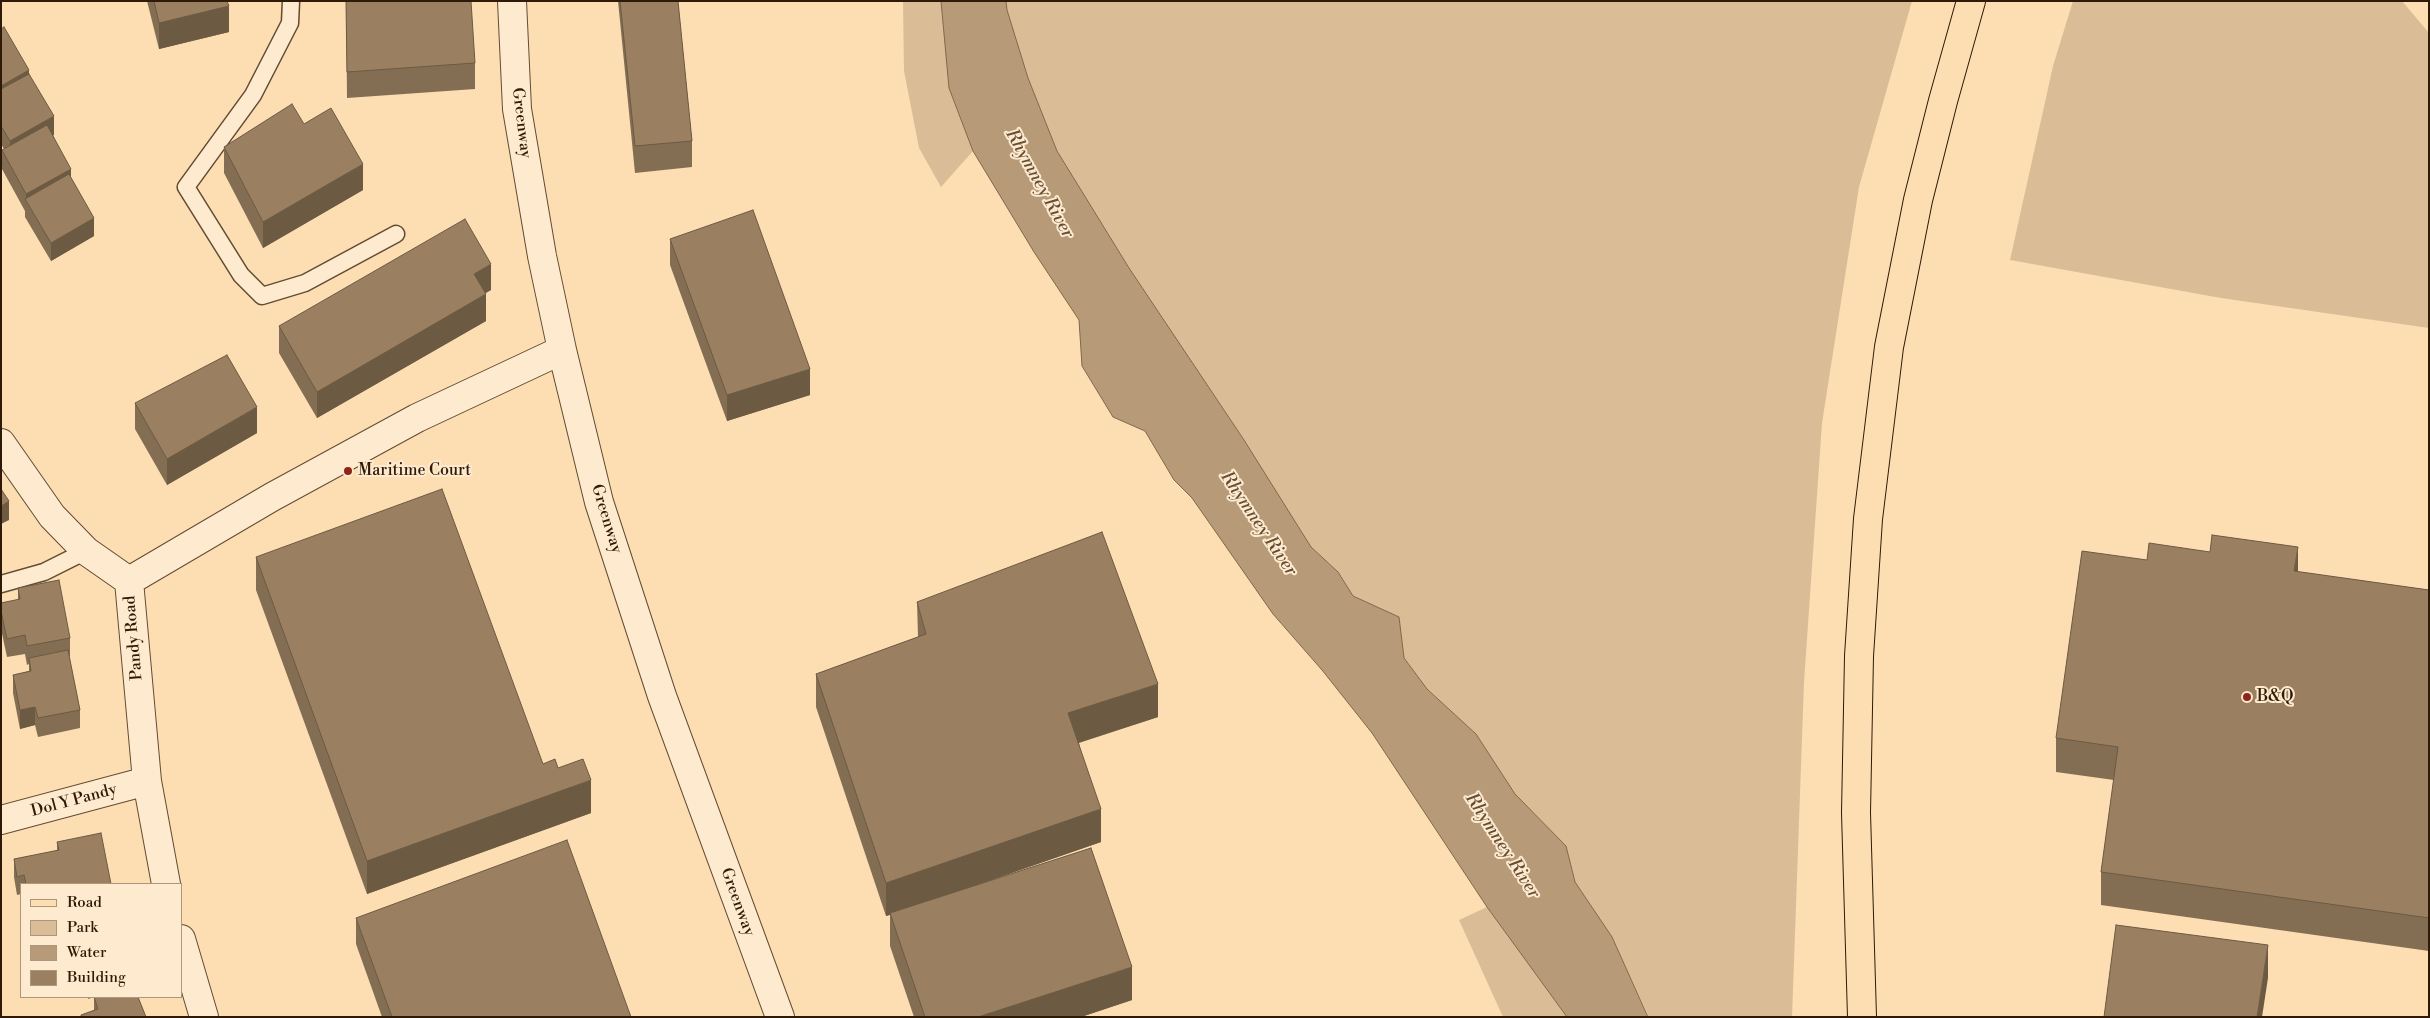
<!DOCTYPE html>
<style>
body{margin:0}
#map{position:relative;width:2430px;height:1018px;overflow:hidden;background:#fddeb3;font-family:"Libre Bodoni",serif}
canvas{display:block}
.frame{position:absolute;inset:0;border:2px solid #2e1a07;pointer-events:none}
.legend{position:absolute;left:20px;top:883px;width:162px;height:115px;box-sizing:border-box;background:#feeace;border:1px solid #ab977e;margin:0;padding:6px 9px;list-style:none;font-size:15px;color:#2e1a07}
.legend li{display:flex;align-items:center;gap:10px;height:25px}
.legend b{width:25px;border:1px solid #ab977e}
</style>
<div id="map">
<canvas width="2430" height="1018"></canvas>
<div class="frame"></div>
<ul class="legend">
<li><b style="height:6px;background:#fddeb3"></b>Road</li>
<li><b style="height:14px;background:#dabd96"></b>Park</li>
<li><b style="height:14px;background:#b79b79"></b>Water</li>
<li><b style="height:14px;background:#9a8060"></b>Building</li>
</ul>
</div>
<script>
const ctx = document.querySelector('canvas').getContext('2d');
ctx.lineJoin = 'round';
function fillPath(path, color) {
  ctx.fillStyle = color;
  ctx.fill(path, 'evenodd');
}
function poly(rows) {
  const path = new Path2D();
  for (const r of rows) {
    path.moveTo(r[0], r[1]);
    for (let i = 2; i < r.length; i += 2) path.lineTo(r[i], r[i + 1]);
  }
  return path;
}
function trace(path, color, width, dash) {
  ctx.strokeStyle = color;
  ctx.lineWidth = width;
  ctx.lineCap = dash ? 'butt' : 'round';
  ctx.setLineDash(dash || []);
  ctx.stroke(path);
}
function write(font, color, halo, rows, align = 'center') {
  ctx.font = font + ' "Libre Bodoni",serif';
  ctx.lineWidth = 4;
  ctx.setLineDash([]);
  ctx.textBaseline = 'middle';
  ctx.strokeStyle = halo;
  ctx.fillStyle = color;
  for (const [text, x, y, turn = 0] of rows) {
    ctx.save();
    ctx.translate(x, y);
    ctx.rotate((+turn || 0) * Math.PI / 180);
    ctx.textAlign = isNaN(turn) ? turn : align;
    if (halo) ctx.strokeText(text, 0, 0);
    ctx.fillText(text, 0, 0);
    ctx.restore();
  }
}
fillPath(poly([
 [903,1,941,1,949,88,973,151,941,187,919,148,904,71],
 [1006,1,1912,1,1859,187,1822,423,1804,682,1792,1017,1649,1017,1612,937,1575,882,1566,846,1515,794,1476,734,1427,689,1404,658,1399,617,1353,596,1338,572,1311,547,1244,440,1129,268,1057,151,1028,78,1007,10],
 [2073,1,2402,1,2429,33,2429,328,2221,298,2010,260,2053,66],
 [1487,907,1567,1017,1503,1017,1459,920]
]), '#dabd96');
const water = poly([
 [941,1,1006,1,1007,10,1028,78,1057,151,1129,268,1244,440,1311,547,1338,572,1353,596,1399,617,1404,658,1427,689,1476,734,1515,794,1566,846,1575,882,1612,937,1648,1017,1567,1017,1487,907,1372,733,1322,670,1273,614,1192,498,1174,480,1145,431,1113,417,1082,366,1079,320,1034,252,973,151,949,88,941,1]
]);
fillPath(water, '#b79b79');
trace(water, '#80674b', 1);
const lane = poly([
 [291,1,290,23,253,95,186,187,241,275,262,296,305,283,396,234],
 [1,584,44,572,86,551]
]);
const street = poly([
 [512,1,517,109,542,256,562,350,599,502,662,696,780,1017],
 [1,443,52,516,86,551,129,581],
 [129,581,272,497,417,418,562,350],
 [129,581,147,781,166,884],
 [1,820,147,781],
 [181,939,204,1017]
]);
const primary = poly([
 [1862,1017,1856,813,1859,656,1868,519,1889,347,1918,200,1943,101,1971,1]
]);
trace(lane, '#624b32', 19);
trace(street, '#624b32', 30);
trace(primary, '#2e1a07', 30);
trace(lane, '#feeace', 16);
trace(street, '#feeace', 28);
trace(primary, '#fddeb3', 28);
fillPath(poly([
 [147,1,227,1,229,32,159,49],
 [346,1,475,63,475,89,347,98],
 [618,1,678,1,692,141,692,167,635,173],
 [1,29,29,74,54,135,53,135,71,178,94,236,51,261,25,217,25,211,2,169,2,150,4,149,1,144],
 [304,124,363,190,263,248,224,173,224,147],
 [670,239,810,395,727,421,670,265],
 [491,290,485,293,486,321,317,418,279,353,279,326],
 [135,403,257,433,167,485,135,429],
 [256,557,543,764,558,768,591,813,367,894,256,590],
 [2147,560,2298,572,2429,590,2429,951,2101,905,2101,872,2114,780,2056,772,2056,738],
 [18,588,70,638,70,656,69,656,80,710,80,728,38,737,35,725,20,729,13,693,13,675,29,671,29,664,27,665,25,654,7,657,1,629,1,603,18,600],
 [917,602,1158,717,1079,743,1101,842,992,880,1132,1000,1081,1017,914,1017,890,946,890,915,886,916,816,707,816,674,918,637],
 [57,842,111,884,21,884,21,894,17,895,14,877,14,859,57,851],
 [356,918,631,1017,382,1017,356,944],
 [88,997,138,997,146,1017,81,1017,81,1015,94,1010,94,997,88,999]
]), '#846e53');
fillPath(poly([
 [229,6,229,32,159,49,159,23],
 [29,70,29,88,1,105,1,86],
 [54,116,54,135,10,160,10,141],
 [363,164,363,190,263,248,263,222],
 [71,169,71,187,26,200,26,194],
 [94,218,94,236,51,261,51,243],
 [491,264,491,290,474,300,474,274],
 [486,294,486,321,317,418,317,392],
 [810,369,810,395,727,421,727,395],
 [257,407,257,433,167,485,167,459],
 [9,501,9,520,1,524,1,506],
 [2298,547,2298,580,2294,571],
 [1158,684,1158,717,1068,746,1068,713],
 [35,707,35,725,20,729,20,710],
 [591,780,591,813,367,894,367,861],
 [1101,809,1101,842,886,916,886,883],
 [2268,945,2268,978,2262,1017,2257,1017],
 [1132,967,1132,1000,1081,1017,978,1017]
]), '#6c5a43');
const building = poly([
 [154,1,227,1,229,6,159,23,154,1],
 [346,1,471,1,475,63,347,72,346,1],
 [620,1,678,1,692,141,635,146,620,1],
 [4,27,29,70,1,86,1,29,4,27],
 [29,74,54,116,10,141,1,126,1,89,29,74],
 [292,104,304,124,331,108,363,164,263,222,224,147,292,104],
 [47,125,71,169,26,194,2,150,47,125],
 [69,174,94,218,51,243,25,199,69,174],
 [753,210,810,369,727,395,670,239,753,210],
 [465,219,491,264,474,274,486,294,317,392,279,326,465,219],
 [227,355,257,407,167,459,135,403,227,355],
 [1,489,9,501,1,506,1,489],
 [442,489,543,764,555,759,558,768,583,759,591,780,367,861,256,557,442,489],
 [1102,532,1158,684,1068,713,1101,809,886,883,816,674,926,634,917,602,1102,532],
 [2212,535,2298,547,2294,571,2429,590,2429,918,2101,872,2118,747,2056,738,2082,551,2147,560,2149,543,2210,552,2212,535],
 [59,580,70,638,27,646,25,635,7,639,1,611,1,603,20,599,18,588,59,580],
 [68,650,80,710,38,718,35,707,20,710,13,675,31,671,29,658,68,650],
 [101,833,111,884,26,884,24,875,17,877,14,859,59,850,57,842,101,833],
 [567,840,631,1017,392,1017,356,918,567,840],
 [1091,848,1132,967,978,1017,925,1017,890,913,1091,848],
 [2116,925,2268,945,2257,1017,2104,1017,2116,925],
 [94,997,138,997,146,1017,81,1017,81,1015,98,1009,94,997]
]);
fillPath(building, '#9a8060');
trace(building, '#6c5a43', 1);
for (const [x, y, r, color] of [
 [348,471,5,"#8f2418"],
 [2247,697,5,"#8f2418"]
]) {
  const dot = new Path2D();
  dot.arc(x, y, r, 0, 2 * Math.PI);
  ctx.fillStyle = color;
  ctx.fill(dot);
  trace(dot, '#feeace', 2);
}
write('16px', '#2e1a07', '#feeace', [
 ["Greenway",521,123,83],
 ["Greenway",606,519,73],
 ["Pandy Road",134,638,-95],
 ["Dol Y Pandy",74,801,-15],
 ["Greenway",737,902,70]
]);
write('16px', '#2e1a07', '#feeace', [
 ["Maritime Court",358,471],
 ["B&Q",2257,697]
], 'left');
write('italic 18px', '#654e35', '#feeace', [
 ["Rhymney River",1039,184,61],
 ["Rhymney River",1258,524,56],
 ["Rhymney River",1502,846,57]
]);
</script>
